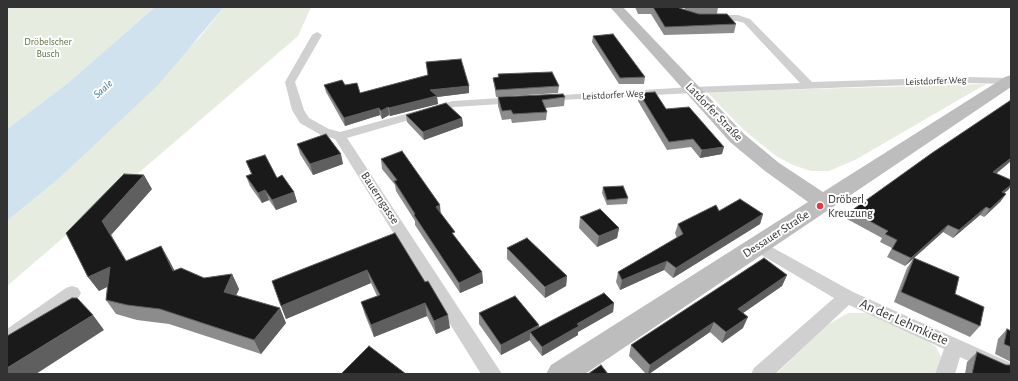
<!DOCTYPE html>
<meta charset="utf-8">
<style>
body{margin:0}
#map{position:relative;width:1018px;height:381px;overflow:hidden;background:#fff;font-family:"Alegreya Sans",sans-serif}
canvas{display:block}
.frame{position:absolute;inset:0;border:8px solid #333;pointer-events:none}
</style>
<div id="map">
<canvas width="1018" height="381"></canvas>
<div class="frame"></div>
</div>
<script>
const ctx = document.querySelector('canvas').getContext('2d');
ctx.lineJoin = 'round';
function fillPath(path, color) {
  ctx.fillStyle = color;
  ctx.fill(path, 'evenodd');
}
function poly(rows) {
  const path = new Path2D();
  for (const r of rows) {
    path.moveTo(r[0], r[1]);
    for (let i = 2; i < r.length; i += 2) path.lineTo(r[i], r[i + 1]);
  }
  return path;
}
function trace(path, color, width, dash) {
  ctx.strokeStyle = color;
  ctx.lineWidth = width;
  ctx.lineCap = dash ? 'butt' : 'round';
  ctx.setLineDash(dash || []);
  ctx.stroke(path);
}
function write(font, color, halo, rows, align = 'center') {
  ctx.font = font + ' "Alegreya Sans",sans-serif';
  ctx.lineWidth = 4;
  ctx.setLineDash([]);
  ctx.textBaseline = 'middle';
  ctx.strokeStyle = halo;
  ctx.fillStyle = color;
  for (const [text, x, y, turn = 0] of rows) {
    ctx.save();
    ctx.translate(x, y);
    ctx.rotate((+turn || 0) * Math.PI / 180);
    ctx.textAlign = isNaN(turn) ? turn : align;
    if (halo) ctx.strokeText(text, 0, 0);
    ctx.fillText(text, 0, 0);
    ctx.restore();
  }
}
fillPath(poly([
 [7,7,155,7,68,83,7,129],
 [224,7,311,7,298,36,7,286,7,221,56,181,200,37],
 [986,84,855,160,829,171,811,171,793,165,776,156,745,131,707,92],
 [848,313,873,313,913,331,936,347,941,357,935,374,776,374,827,325]
]), '#e6ecdf');
fillPath(poly([
 [155,7,224,7,158,85,56,181,7,221,7,129,68,83]
]), '#cfe2ee');
fillPath(poly([
 [674,7,682,7,685,11,698,15,738,15,750,19,812,82,966,77,1009,78,1011,78,1011,84,966,83,692,93,542,101,540,99,542,97,546,96,692,87,800,83,744,23,737,21,697,21,679,15,674,7],
 [317,32,322,35,295,82,304,110,309,118,329,129,340,132,453,101,517,97,523,100,517,103,454,107,347,138,502,374,481,374,335,139,321,135,300,123,292,110,285,82,312,35,317,32],
 [759,240,853,292,1011,363,1011,374,996,374,960,357,955,374,935,374,944,349,849,305,775,374,751,374,754,368,834,298,753,250,751,246,753,242,759,240],
 [72,286,78,288,81,293,78,298,14,344,7,347,7,329,66,288,72,286]
]), '#d0d0d0');
fillPath(poly([
 [610,7,623,7,744,134,779,163,823,192,1005,77,1011,75,1011,87,585,374,546,374,551,365,808,202,765,171,730,142,610,7]
]), '#bdbdbd');
fillPath(poly([
 [635,7,679,7,679,8,699,14,736,24,734,33,664,35,651,14,638,14],
 [683,7,718,7,717,14,698,14,686,10],
 [593,36,645,77,644,84,619,84,592,42],
 [426,62,469,86,469,93,437,97,438,104,390,116,389,115,382,119,380,115,345,126,326,92,324,85,345,85,360,93,428,75],
 [498,74,559,86,558,93,496,97,494,84,493,78,498,77],
 [639,93,666,109,722,154,700,158,691,147,667,150,638,101],
 [498,97,565,97,564,106,545,108,547,112,546,120,512,123,511,119,502,120,498,106],
 [1011,100,1011,161,996,174,1011,180,1011,186,1008,190,1004,193,1006,194,1000,202,984,217,980,215,953,238,943,232,914,258,955,294,980,326,970,337,894,302,907,268,913,259,905,266,887,257,892,248,880,242,882,238,847,219,851,211],
 [406,115,462,118,463,126,424,140,407,122],
 [297,144,343,164,313,175,300,154],
 [381,159,440,213,455,237,482,272,483,283,460,293,415,225,415,221,396,191,395,185,382,169],
 [246,161,277,178,294,192,297,202,276,210,269,200,262,203,250,186,246,176,251,174],
 [603,187,628,198,627,204,607,205,602,193],
 [152,189,111,235,126,261,161,246,174,270,204,278,232,274,239,289,236,296,286,323,261,354,169,324,137,320,116,314,106,300,107,287,99,291,88,277,66,233],
 [763,214,760,224,673,278,664,270,620,290,616,282,618,272,677,238,675,233,678,224],
 [580,217,619,228,617,238,597,247,579,228],
 [395,233,450,328,436,334,427,316,374,337,365,315,361,302,377,296,371,283,286,319,281,306],
 [507,248,567,276,566,286,545,298,507,259],
 [787,275,782,286,743,313,743,328,722,343,710,332,649,374,646,374,629,356,631,345],
 [614,303,613,312,578,332,578,335,542,356,530,341,530,340,501,355,479,324,479,313,538,328],
 [1007,329,1011,331,1011,362,995,354,998,339],
 [977,352,1006,365,1011,374,965,374,967,362]
]), '#8c8c8c');
fillPath(poly([
 [469,86,469,93,437,97,438,104,390,116,389,108,430,90],
 [388,107,389,115,382,119,381,111],
 [379,108,380,115,345,126,344,118],
 [462,118,463,126,424,140,423,132],
 [724,147,722,154,700,158,702,150],
 [341,154,343,164,313,175,310,164],
 [1011,158,1011,161,988,180,993,172],
 [144,175,152,189,111,235,135,275,102,221],
 [1011,185,1011,186,1008,190,996,200,1002,192],
 [265,190,269,200,262,203,258,193],
 [294,192,297,202,276,210,272,200],
 [1006,194,1000,202,984,217,990,209],
 [440,205,441,216,436,207],
 [986,207,980,215,953,238,959,230],
 [763,214,760,224,673,278,676,268],
 [948,225,943,232,905,266,911,258],
 [619,228,617,238,597,247,599,236],
 [161,246,169,260,182,285,173,271],
 [667,261,664,270,620,290,622,280],
 [110,267,119,281,99,291,88,277],
 [367,270,371,283,286,319,281,306],
 [482,272,483,283,460,293,459,283],
 [232,274,239,289,231,306,224,292],
 [787,275,782,286,733,320,738,309],
 [567,276,566,286,545,298,545,287],
 [425,303,427,316,374,337,371,325],
 [614,303,613,312,578,332,578,335,542,356,542,347,577,324],
 [280,308,286,323,261,354,254,340],
 [93,315,104,330,36,374,7,374,7,368],
 [448,315,450,328,436,334,434,321],
 [748,317,743,328,722,343,726,332],
 [714,322,710,332,649,374,648,374,650,365],
 [539,325,538,336,530,332,530,340,501,355,501,345]
]), '#5f5f5f');
const building = poly([
 [653,7,679,7,679,8,699,14,727,14,736,24,665,27,653,7],
 [613,34,645,77,620,78,593,36,613,34],
 [461,59,469,86,430,90,437,96,389,108,388,107,381,111,379,108,344,118,324,85,342,80,345,85,357,83,360,93,428,75,426,62,461,59],
 [552,72,559,86,496,90,493,78,499,77,498,74,552,72],
 [655,92,666,109,689,107,724,147,702,150,693,139,669,142,639,93,655,92],
 [563,94,565,97,542,100,547,112,513,114,511,110,502,111,498,97,563,94],
 [1011,100,1011,158,993,172,1011,180,1011,185,1002,192,1006,194,990,209,986,207,959,230,948,225,911,258,892,249,897,240,885,234,888,231,851,211,932,153,1011,100],
 [446,103,462,118,423,132,406,115,446,103],
 [326,134,341,154,310,164,297,144,326,134],
 [402,151,440,205,436,207,455,232,452,233,482,272,459,283,414,215,415,214,394,181,397,180,381,159,402,151],
 [265,155,277,178,282,175,294,192,272,200,265,190,258,193,246,176,252,174,246,161,265,155],
 [124,174,144,175,102,221,126,261,161,246,173,271,181,268,204,278,232,274,224,292,280,308,254,340,160,309,127,305,106,300,110,267,88,277,66,233,124,174],
 [623,186,628,198,607,200,603,187,623,186],
 [740,199,763,214,676,268,667,261,622,280,618,272,683,234,678,224,716,205,719,211,740,199],
 [600,209,619,228,599,236,580,217,600,209],
 [395,233,425,282,428,281,448,315,434,321,425,303,371,325,361,302,380,295,367,270,281,306,272,281,395,233],
 [527,238,567,276,545,287,507,248,527,238],
 [764,258,787,275,738,309,748,317,726,332,714,322,650,365,631,345,764,258],
 [914,258,959,277,955,294,984,307,980,326,901,292,914,258],
 [604,293,614,303,577,324,579,326,542,347,530,332,604,293],
 [515,296,539,325,501,345,479,313,515,296],
 [72,298,77,298,93,315,7,368,7,336,72,298],
 [1007,329,1011,331,1011,347,1004,344,1007,329],
 [369,346,406,374,341,374,369,346],
 [977,352,1006,365,1011,365,1011,374,972,374,977,352],
 [601,365,608,374,588,374,601,365]
]);
fillPath(building, '#1a1a1a');
trace(building, '#5f5f5f', 1);
for (const [x, y, r, color] of [
 [820,206,4,"#e63946"]
]) {
  const dot = new Path2D();
  dot.arc(x, y, r, 0, 2 * Math.PI);
  ctx.fillStyle = color;
  ctx.fill(dot);
  trace(dot, '#fff', 1.5);
}
write('10px', '#56703f', '#fff', [
 ["Dröbelscher",48,42],
 ["Busch",48,54]
]);
write('10px', '#333', '#fff', [
 ["Leistdorfer Weg",936,81,-2],
 ["Leistdorfer Weg",613,95,-3]
]);
write('italic 11px', '#3f7597', '#fff', [
 ["Saale",103,89,-42]
]);
write('12px', '#333', '#fff', [
 ["Latdorfer Straße",714,112,46],
 ["Bauerngasse",380,198,57],
 ["Dessauer Straße",776,234,-33]
]);
write('12px', '#333', '#fff', [
 ["Dröberl,",828,199],
 ["Kreuzung",828,213]
], 'left');
write('14px', '#333', '#fff', [
 ["An der Lehmkiete",904,322,24]
]);
</script>
